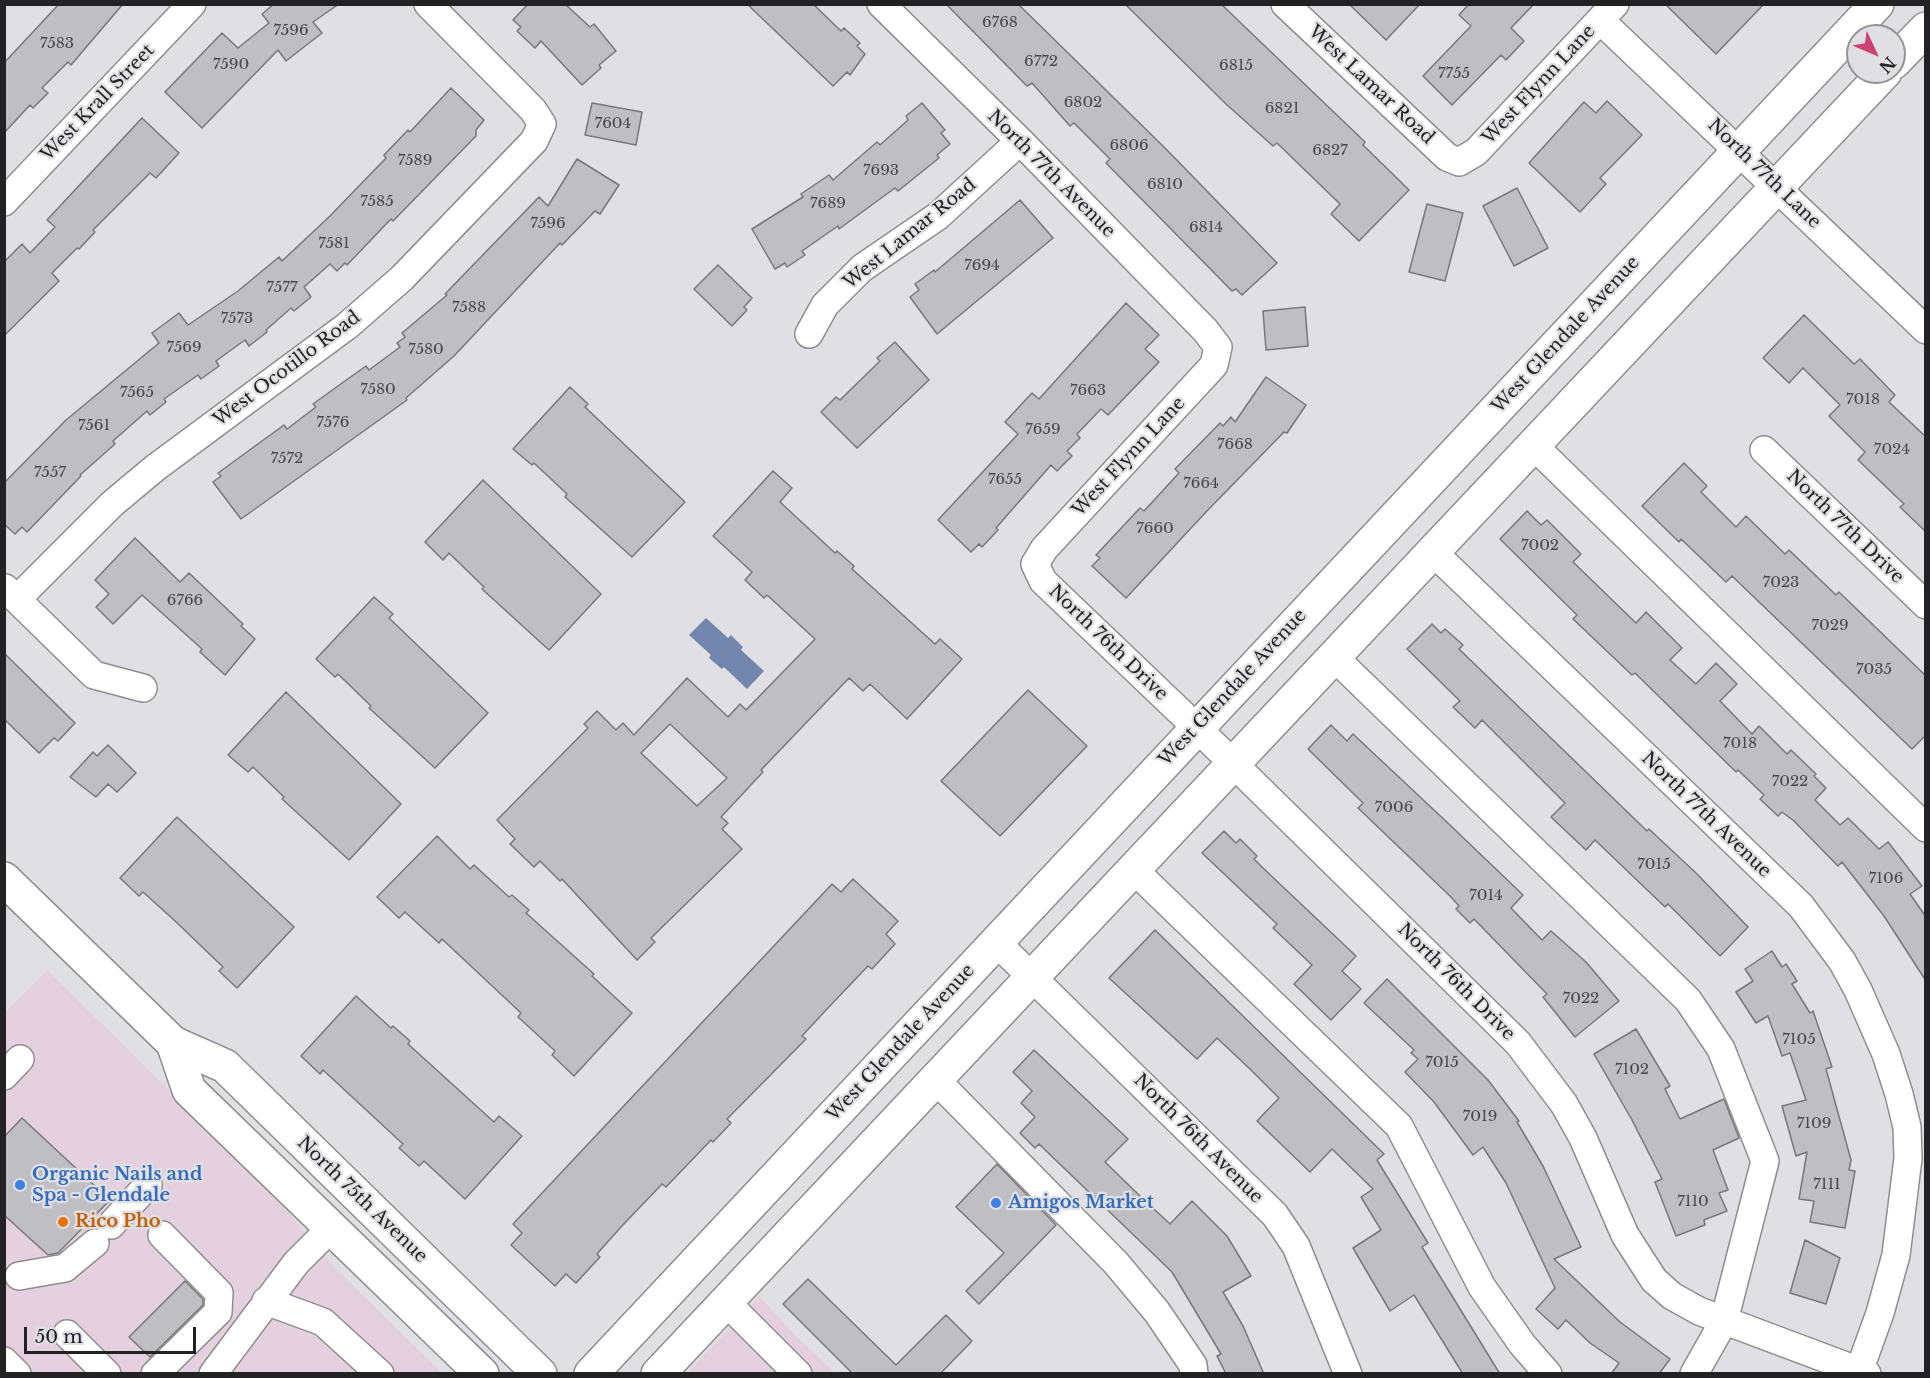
<!DOCTYPE html>
<style>
body{margin:0}
#map{position:relative;width:1930px;height:1378px;overflow:hidden;background:#e0e0e4;font-family:"Libre Baskerville",serif}
canvas{display:block}
.frame{position:absolute;inset:0;border:6px solid #222224;pointer-events:none}
.north{position:absolute;left:1846px;top:24px;width:60px;height:60px;box-sizing:border-box;background:#e0e0e4;border:2px solid #949497;border-radius:50%;rotate:134deg;font-size:16px;font-weight:700;line-height:24px;text-align:center;color:#222224}
.north::after{content:'';display:block;margin:auto;width:21px;height:27px;background:#ce4170;clip-path:polygon(50% 0,100% 100%,50% 72%,0 100%)}
.scale{position:absolute;left:24px;top:1327px;width:172px;height:27px;box-sizing:border-box;border:3px solid #222224;border-top:0;padding-left:8px;font-size:18px;line-height:21px;white-space:nowrap;color:#222224;-webkit-text-stroke:4px #e0e0e4;paint-order:stroke}
</style>
<div id="map">
<canvas width="1930" height="1378"></canvas>
<div class="frame"></div>
<div class="north">N</div>
<div class="scale">50 m</div>
</div>
<script>
const ctx = document.querySelector('canvas').getContext('2d');
ctx.lineJoin = 'round';
function fillPath(path, color) {
  ctx.fillStyle = color;
  ctx.fill(path, 'evenodd');
}
function poly(rows) {
  const path = new Path2D();
  for (const r of rows) {
    path.moveTo(r[0], r[1]);
    for (let i = 2; i < r.length; i += 2) path.lineTo(r[i], r[i + 1]);
  }
  return path;
}
function trace(path, color, width, dash) {
  ctx.strokeStyle = color;
  ctx.lineWidth = width;
  ctx.lineCap = dash ? 'butt' : 'round';
  ctx.setLineDash(dash || []);
  ctx.stroke(path);
}
function write(font, color, halo, rows, align = 'center') {
  ctx.font = font + ' "Libre Baskerville",serif';
  ctx.lineWidth = 4.5;
  ctx.setLineDash([]);
  ctx.textBaseline = 'middle';
  ctx.strokeStyle = halo;
  ctx.fillStyle = color;
  for (const [text, x, y, turn = 0] of rows) {
    ctx.save();
    ctx.translate(x, y);
    ctx.rotate((+turn || 0) * Math.PI / 180);
    ctx.textAlign = isNaN(turn) ? turn : align;
    if (halo) ctx.strokeText(text, 0, 0);
    ctx.fillText(text, 0, 0);
    ctx.restore();
  }
}
fillPath(poly([
 [47,970,258,1177,334,1267,442,1373,5,1373,4,1014],
 [759,1296,793,1333,835,1373,687,1374]
]), '#e4d0df');
fillPath(poly([
 [706,618,728,638,731,635,743,647,741,650,764,671,747,689,724,667,722,669,709,658,711,655,689,635]
]), '#7185ad');
const building = poly([
 [59,4,123,4,71,65,68,62,42,88,48,93,33,108,30,105,4,133,4,63,59,4],
 [274,4,339,4,313,22,322,33,286,61,278,50,202,128,165,92,222,33,238,48,269,23,262,14,274,4],
 [528,4,565,4,590,27,594,24,616,51,599,65,601,68,582,85,541,41,535,48,517,31,521,27,513,20,528,4],
 [747,4,813,4,841,31,844,28,860,43,857,46,865,54,850,75,847,72,833,86,747,4],
 [946,4,1018,4,1166,149,1277,263,1242,295,1236,289,1232,291,1106,163,1110,159,1074,123,1070,126,1032,83,1027,86,946,4],
 [1125,4,1221,4,1365,142,1363,145,1409,190,1359,241,1331,214,1340,204,1277,143,1273,146,1226,104,1125,4],
 [1349,4,1420,4,1386,40,1349,4],
 [1469,4,1534,4,1511,28,1524,41,1506,60,1501,55,1452,105,1423,76,1471,26,1459,15,1469,4],
 [1665,4,1764,4,1716,54,1665,4],
 [451,88,484,120,476,130,476,136,393,221,391,219,347,265,345,263,337,271,330,264,304,287,311,297,294,311,291,308,266,330,267,332,249,346,245,340,216,361,219,366,201,379,198,375,164,399,166,402,150,415,147,411,113,441,115,444,80,475,81,476,27,532,22,527,15,534,4,524,4,483,66,420,159,343,152,333,179,313,188,325,238,291,279,257,282,261,330,216,386,158,384,155,408,130,410,132,451,88],
 [1607,101,1642,135,1600,178,1606,184,1580,212,1529,163,1584,102,1596,113,1607,101],
 [592,103,642,112,636,145,585,135,592,103],
 [922,103,945,130,941,133,950,144,937,155,939,158,898,191,895,188,839,229,838,226,802,251,805,255,787,267,785,263,775,269,752,229,803,197,801,194,829,175,833,180,877,142,880,145,908,120,906,116,922,103],
 [142,118,179,153,156,178,150,173,93,230,95,232,79,249,77,248,52,273,59,281,4,336,4,262,22,244,30,253,55,227,47,220,142,118],
 [577,159,619,185,600,214,595,211,562,245,560,243,454,356,406,398,407,400,241,519,213,482,221,476,218,473,284,425,287,429,316,407,313,404,331,391,366,366,369,370,400,347,397,343,405,337,402,333,447,295,445,294,539,197,548,206,577,159],
 [1517,188,1548,248,1514,266,1483,206,1517,188],
 [1020,200,1053,238,937,334,910,297,919,290,915,284,934,270,935,272,1020,200],
 [1427,204,1463,213,1445,281,1409,272,1427,204],
 [718,265,752,298,744,307,747,310,732,326,694,289,718,265],
 [1126,303,1159,335,1145,349,1159,362,1108,415,1101,409,1077,434,1080,438,1067,451,1072,456,1057,471,1051,465,996,528,998,530,982,547,979,544,971,552,938,520,1018,434,1005,422,1032,393,1039,399,1126,303],
 [1305,307,1308,346,1266,350,1263,311,1305,307],
 [1804,315,1854,364,1860,359,1895,395,1889,402,1926,437,1926,532,1900,507,1904,504,1858,460,1865,452,1829,416,1840,405,1803,368,1789,383,1763,358,1804,315],
 [895,342,929,380,857,448,821,412,836,397,840,400,880,361,877,358,895,342],
 [1266,377,1306,405,1287,433,1284,432,1206,512,1126,598,1092,566,1100,558,1096,555,1140,508,1144,511,1179,473,1175,469,1220,423,1223,426,1231,417,1235,422,1266,377],
 [570,387,588,404,585,407,685,502,632,557,565,497,567,494,534,463,532,465,513,449,570,387],
 [1684,463,1707,486,1701,492,1736,527,1746,516,1785,554,1789,550,1836,595,1839,592,1926,676,1926,735,1912,749,1732,576,1726,582,1681,539,1679,542,1642,506,1684,463],
 [773,471,792,488,780,502,835,553,837,551,854,566,852,569,935,644,940,639,962,659,907,719,870,684,863,691,849,678,761,770,763,772,721,817,728,823,722,829,742,849,651,938,655,942,637,960,562,879,560,881,540,861,534,867,510,844,515,839,497,820,588,728,584,724,597,711,616,730,623,723,634,735,687,678,728,717,740,704,746,710,815,639,767,595,764,598,745,580,752,572,713,536,773,471],
 [670,724,727,778,697,806,641,753,670,724],
 [483,480,601,594,549,650,482,589,484,587,449,553,443,560,425,542,483,480],
 [1527,511,1541,525,1547,520,1581,554,1573,562,1636,623,1646,612,1682,648,1670,660,1696,684,1716,663,1737,684,1720,701,1752,734,1759,726,1787,754,1791,750,1816,774,1814,776,1826,788,1815,800,1840,825,1848,818,1879,849,1888,842,1922,886,1910,894,1926,917,1926,981,1884,916,1842,862,1838,866,1794,821,1782,812,1778,816,1760,799,1764,795,1738,770,1736,772,1635,673,1632,675,1573,619,1577,615,1500,539,1527,511],
 [135,538,180,582,189,573,243,624,241,626,255,639,225,675,200,652,202,649,142,595,113,624,96,607,109,594,95,580,135,538],
 [374,597,393,614,389,618,488,713,435,768,369,708,371,706,338,674,335,677,316,659,374,597],
 [1432,624,1441,633,1445,629,1463,645,1459,649,1647,831,1649,829,1697,874,1748,927,1720,956,1668,904,1665,907,1595,840,1586,850,1551,817,1565,803,1482,720,1475,728,1453,707,1460,701,1407,649,1432,624],
 [4,653,75,723,58,741,54,738,39,753,4,719,4,653],
 [1028,690,1087,746,1000,836,941,781,1028,690],
 [286,692,401,804,349,860,282,799,284,797,253,767,248,772,228,755,286,692],
 [1331,725,1347,741,1353,734,1451,826,1523,895,1511,908,1542,940,1551,931,1586,962,1619,1001,1575,1037,1543,997,1547,994,1474,919,1470,923,1456,909,1459,906,1450,896,1358,808,1363,803,1308,749,1331,725],
 [108,745,136,773,117,792,108,784,96,797,70,777,93,752,97,756,108,745],
 [177,817,294,927,237,988,219,971,223,967,174,920,143,892,139,896,120,878,177,817],
 [1224,831,1236,843,1240,839,1257,856,1254,859,1263,868,1356,956,1342,971,1361,989,1331,1020,1294,984,1312,965,1273,928,1277,924,1202,853,1224,831],
 [437,836,470,869,474,865,509,897,512,895,529,910,526,913,594,974,592,976,632,1013,574,1076,552,1055,555,1051,518,1017,521,1013,442,939,439,943,405,912,399,918,377,897,437,836],
 [853,879,898,921,886,934,895,944,872,969,868,966,827,1009,802,1036,806,1039,727,1119,731,1123,713,1142,711,1140,666,1187,662,1184,621,1227,597,1254,600,1257,576,1283,566,1274,555,1286,511,1245,522,1233,513,1224,832,884,841,892,853,879],
 [1155,930,1384,1154,1377,1160,1428,1243,1422,1247,1500,1374,1463,1374,1414,1295,1390,1311,1353,1248,1381,1230,1361,1197,1373,1189,1332,1149,1310,1172,1257,1121,1279,1098,1251,1070,1217,1038,1197,1059,1109,978,1155,930],
 [1772,951,1782,967,1786,964,1797,981,1792,984,1810,1013,1813,1011,1832,1067,1826,1069,1851,1160,1849,1170,1855,1171,1845,1228,1810,1222,1814,1201,1799,1199,1807,1152,1796,1156,1782,1106,1806,1100,1790,1053,1782,1056,1768,1016,1756,1023,1736,992,1753,981,1745,969,1772,951],
 [1387,979,1488,1080,1519,1121,1517,1122,1543,1166,1581,1247,1554,1259,1620,1322,1670,1359,1659,1374,1611,1374,1619,1363,1590,1343,1566,1320,1558,1329,1536,1309,1555,1288,1506,1183,1483,1147,1473,1155,1434,1102,1405,1072,1418,1059,1411,1053,1414,1050,1364,1003,1387,979],
 [356,996,391,1028,393,1026,410,1041,408,1044,494,1122,499,1116,522,1136,465,1199,424,1161,419,1166,399,1148,403,1144,323,1070,320,1074,301,1056,356,996],
 [1636,1029,1670,1086,1665,1089,1680,1119,1724,1099,1739,1138,1713,1150,1728,1190,1719,1193,1727,1211,1704,1220,1705,1225,1676,1236,1655,1182,1662,1179,1632,1120,1594,1054,1636,1029],
 [1034,1050,1128,1139,1105,1162,1139,1195,1170,1224,1192,1201,1227,1236,1251,1276,1223,1292,1243,1326,1264,1374,1226,1374,1217,1356,1221,1354,1172,1272,1039,1144,1035,1148,1020,1133,1035,1117,1021,1103,1032,1091,1013,1072,1034,1050],
 [22,1118,110,1200,58,1253,48,1255,4,1215,4,1137,22,1118],
 [997,1164,1056,1225,979,1304,966,1291,1004,1253,956,1207,997,1164],
 [1805,1240,1840,1258,1826,1304,1790,1293,1805,1240],
 [808,1279,896,1365,946,1315,972,1341,940,1374,853,1374,783,1304,808,1279],
 [185,1281,203,1299,203,1305,150,1357,129,1337,185,1281]
]);
fillPath(building, '#bfbec2');
trace(building, '#78777a', 1.5);
const minor = poly([
 [881,4,1020,141,1205,330,1218,347,1214,365,1044,549,1035,564,1043,581,1196,727,1518,1043,1564,1104,1583,1138,1625,1235,1654,1280,1672,1296,1699,1311,1867,1374],
 [1285,4,1447,157,1459,162,1476,152,1615,4],
 [1600,20,1926,330],
 [4,202,192,4],
 [809,334,825,305,862,268,938,216,1020,141],
 [1533,445,1926,828],
 [1764,450,1926,605],
 [1433,552,1801,906,1842,961,1858,990,1886,1054,1899,1094,1907,1127,1908,1158,1896,1255,1880,1313,1858,1374],
 [5,588,94,675,143,688],
 [17,599,112,504,155,468,347,326,402,278,534,141,542,124,533,110,428,4],
 [1334,657,1688,1000,1721,1049,1765,1161,1724,1321,1694,1374],
 [1133,869,1399,1126,1482,1287,1522,1344,1548,1374],
 [996,942,1275,1215,1296,1246,1348,1374],
 [4,1076,20,1059],
 [936,1080,1116,1263,1157,1312,1193,1365,1194,1374],
 [111,1225,148,1185],
 [19,1276,65,1268,95,1243],
 [266,1301,323,1322,380,1374],
 [726,1302,798,1374],
 [67,1334,107,1374],
 [4,1361,17,1374],
 [155,1374,218,1312,219,1293,162,1235],
 [213,1374,296,1263,332,1227]
]);
const major = poly([
 [1894,62,1926,29],
 [4,879,173,1043,225,1066,540,1374],
 [173,1043,189,1090,482,1374],
 [591,1374,1877,4],
 [658,1374,1885,72]
]);
trace(minor, '#8e8e91', 30);
trace(major, '#8e8e91', 36);
trace(minor, '#fff', 27);
trace(major, '#fff', 33);
for (const [x, y, r, color] of [
 [20,1185,6,"#3f7fe0"],
 [996,1203,6,"#3f7fe0"],
 [63,1222,6,"#e8710a"]
]) {
  const dot = new Path2D();
  dot.arc(x, y, r, 0, 2 * Math.PI);
  ctx.fillStyle = color;
  ctx.fill(dot);
  trace(dot, '#e0e0e4', 2);
}
write('15px', '#49494c', null, [
 ["6768",1000,23],
 ["7596",291,31],
 ["7583",57,44],
 ["6772",1041,62],
 ["7590",231,65],
 ["6815",1236,66],
 ["7755",1454,74],
 ["6802",1083,103],
 ["6821",1282,109],
 ["7604",613,124],
 ["6806",1129,146],
 ["6827",1330,151],
 ["7589",415,161],
 ["7693",881,171],
 ["6810",1165,185],
 ["7585",377,202],
 ["7689",828,204],
 ["7596",548,224],
 ["6814",1206,228],
 ["7581",334,244],
 ["7694",982,266],
 ["7577",282,288],
 ["7588",469,308],
 ["7573",237,319],
 ["7569",184,348],
 ["7580",426,350],
 ["7580",378,390],
 ["7663",1088,391],
 ["7565",137,393],
 ["7018",1863,400],
 ["7576",333,423],
 ["7561",94,426],
 ["7659",1043,430],
 ["7668",1235,445],
 ["7024",1892,450],
 ["7572",287,459],
 ["7557",50,473],
 ["7655",1005,480],
 ["7664",1201,484],
 ["7660",1155,529],
 ["7002",1540,546],
 ["7023",1781,583],
 ["6766",185,601],
 ["7029",1830,626],
 ["7035",1874,670],
 ["7018",1740,744],
 ["7022",1790,782],
 ["7006",1394,808],
 ["7015",1654,865],
 ["7106",1886,879],
 ["7014",1486,896],
 ["7022",1581,999],
 ["7105",1799,1040],
 ["7015",1442,1063],
 ["7102",1632,1070],
 ["7019",1480,1117],
 ["7109",1814,1124],
 ["7111",1827,1185],
 ["7110",1693,1202]
]);
write('18px', '#222224', '#e0e0e4', [
 ["West Lamar Road",1371,85,43],
 ["West Flynn Lane",1539,85,-47],
 ["West Krall Street",98,103,-46],
 ["North 77th Avenue",1051,174,45],
 ["North 77th Lane",1764,174,44],
 ["West Lamar Road",910,234,-39],
 ["West Glendale Avenue",1566,335,-47],
 ["West Ocotillo Road",287,369,-37],
 ["West Flynn Lane",1129,457,-47],
 ["North 77th Drive",1845,527,44],
 ["North 76th Drive",1108,643,44],
 ["West Glendale Avenue",1233,688,-47],
 ["North 77th Avenue",1706,815,44],
 ["North 76th Drive",1456,982,45],
 ["West Glendale Avenue",901,1043,-47],
 ["North 76th Avenue",1198,1139,45],
 ["North 75th Avenue",362,1200,44]
]);
write('bold 18px', '#366cbe', '#e0e0e4', [
 ["Organic Nails and",32,1175],
 ["Spa - Glendale",32,1196],
 ["Amigos Market",1008,1203]
], 'left');
write('bold 18px', '#c56008', '#e0e0e4', [
 ["Rico Pho",75,1222]
], 'left');
</script>
